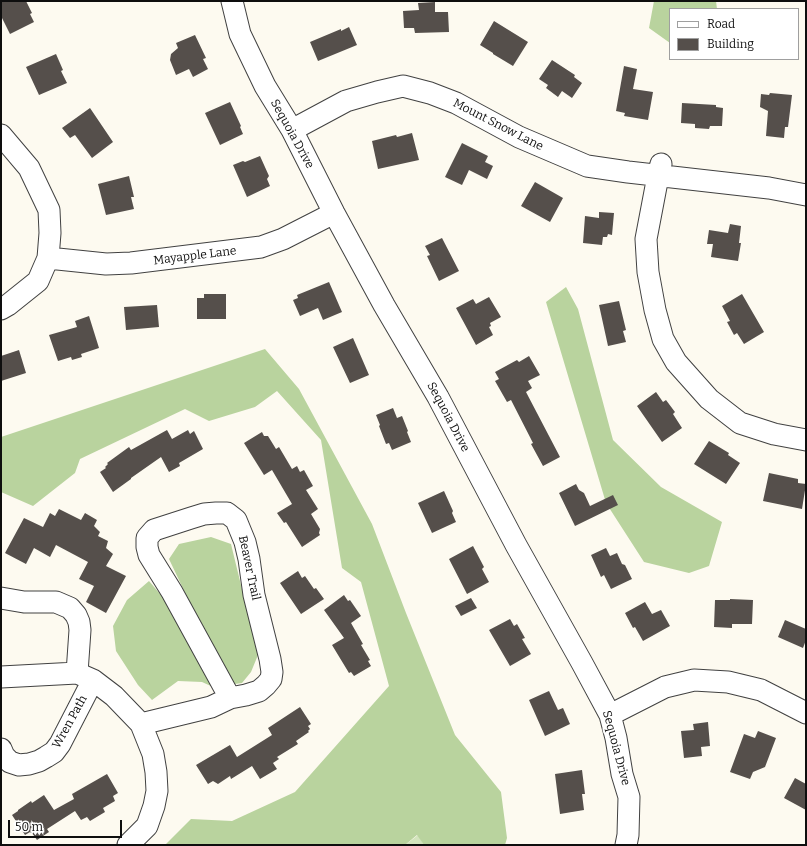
<!DOCTYPE html>
<style>
body{margin:0}
#map{position:relative;width:807px;height:846px;overflow:hidden;background:#fdfaf0;font-family:Bitter,serif}
canvas{display:block}
.frame{position:absolute;inset:0;border:2px solid #0e0e0e;pointer-events:none}
.legend{position:absolute;left:669px;top:8px;width:130px;height:52px;box-sizing:border-box;background:#fff;border:1px solid #9f9f9f;margin:0;padding:5px 7px;list-style:none;font-size:12px;color:#0e0e0e}
.legend li{display:flex;align-items:center;gap:8px;height:20px}
.legend b{width:20px;border:1px solid #9f9f9f}
.scale{position:absolute;left:8px;top:820px;width:114px;height:18px;box-sizing:border-box;border:2px solid #0e0e0e;border-top:0;padding-left:5px;font-size:12px;line-height:14px;white-space:nowrap;color:#0e0e0e;-webkit-text-stroke:3px #fff;paint-order:stroke}
</style>
<div id="map">
<canvas width="807" height="846"></canvas>
<div class="frame"></div>
<ul class="legend">
<li><b style="height:5px;background:#fff"></b>Road</li>
<li><b style="height:11px;background:#554f4b"></b>Building</li>
</ul>
<div class="scale">50 m</div>
</div>
<script>
const ctx = document.querySelector('canvas').getContext('2d');
ctx.lineJoin = 'round';
function fillPath(path, color) {
  ctx.fillStyle = color;
  ctx.fill(path, 'evenodd');
}
function poly(rows) {
  const path = new Path2D();
  for (const r of rows) {
    path.moveTo(r[0], r[1]);
    for (let i = 2; i < r.length; i += 2) path.lineTo(r[i], r[i + 1]);
  }
  return path;
}
function trace(path, color, width, dash) {
  ctx.strokeStyle = color;
  ctx.lineWidth = width;
  ctx.lineCap = dash ? 'butt' : 'round';
  ctx.setLineDash(dash || []);
  ctx.stroke(path);
}
function write(font, color, halo, rows, align = 'center') {
  ctx.font = font + ' Bitter,serif';
  ctx.lineWidth = 4;
  ctx.setLineDash([]);
  ctx.textBaseline = 'middle';
  ctx.strokeStyle = halo;
  ctx.fillStyle = color;
  for (const [text, x, y, turn = 0] of rows) {
    ctx.save();
    ctx.translate(x, y);
    ctx.rotate((+turn || 0) * Math.PI / 180);
    ctx.textAlign = isNaN(turn) ? turn : align;
    if (halo) ctx.strokeText(text, 0, 0);
    ctx.fillText(text, 0, 0);
    ctx.restore();
  }
}
fillPath(poly([
 [418,835,424,845,405,845]
]), '#d3e4bd');
fillPath(poly([
 [654,1,716,1,717,9,670,9,670,43,649,28],
 [566,287,578,309,613,440,661,487,722,522,709,566,689,573,644,562,606,503,546,302],
 [265,349,299,389,372,524,406,613,455,735,501,792,507,838,505,845,424,845,417,835,405,845,165,845,191,819,232,821,295,792,389,686,361,582,342,568,321,440,277,391,255,407,209,421,185,409,80,459,75,473,33,506,1,492,1,437],
 [211,537,231,544,258,655,251,672,242,683,213,687,202,682,178,681,152,700,138,685,116,651,113,626,127,600,149,581,172,608,187,597,169,559,179,544]
]), '#b9d39e');
fillPath(poly([
 [1,1,26,1,32,13,30,14,34,22,10,34,1,16],
 [435,2,435,12,448,12,449,32,415,33,414,28,404,28,403,11,419,10,418,3],
 [494,21,528,42,513,66,493,54,493,53,480,45],
 [349,27,357,45,318,61,310,42,341,29,341,31],
 [195,35,206,58,203,59,208,69,193,77,189,69,176,75,170,60,171,54,178,48,176,43],
 [56,54,63,70,61,71,67,83,39,95,26,67],
 [552,60,575,75,574,77,582,83,572,98,562,91,558,97,546,88,548,85,539,79],
 [624,66,637,69,633,89,653,92,648,120,624,116,625,113,616,111],
 [770,93,792,95,788,127,785,127,784,138,766,136,768,111,760,107,761,94,769,95],
 [230,102,241,126,240,127,243,134,220,145,205,113],
 [682,103,716,105,716,107,723,108,722,126,710,126,709,129,695,128,695,124,681,123],
 [90,108,113,142,92,158,75,135,70,138,62,128],
 [412,133,419,160,378,169,372,141,396,135,397,137],
 [462,143,488,156,485,162,493,166,487,179,469,170,462,185,445,177],
 [260,156,269,176,267,179,270,186,247,197,233,165,243,161,245,162],
 [129,176,134,197,131,197,134,209,106,215,98,184],
 [535,182,563,198,550,222,521,206],
 [599,212,614,213,612,235,608,234,607,237,603,237,602,245,583,243,585,216,599,218],
 [730,224,741,226,739,243,741,243,738,261,711,257,713,244,707,244,709,230,728,233],
 [442,238,459,271,439,281,427,256,430,255,425,246],
 [329,282,342,312,323,320,318,308,300,316,293,300,298,298,297,295],
 [204,294,226,294,226,319,197,319,197,298,204,298],
 [742,294,764,332,744,344,737,333,734,335,727,322,730,321,722,306],
 [489,297,501,317,490,323,491,326,489,327,493,335,476,345,456,308,473,299,476,304],
 [619,301,626,330,623,331,626,342,608,346,599,305],
 [157,305,159,327,126,330,124,307],
 [89,316,99,348,81,354,82,357,72,360,71,357,58,361,49,335,77,327,75,321],
 [353,338,369,375,350,383,333,347],
 [19,350,26,373,1,381,1,356],
 [529,356,540,375,528,381,532,388,526,392,560,457,543,466,531,444,533,443,511,400,507,402,495,381,499,379,495,372,517,360,519,362],
 [656,392,663,402,666,400,675,412,673,414,682,428,662,442,637,406],
 [393,408,397,418,402,416,408,431,407,432,411,442,392,450,389,443,386,444,379,426,380,425,376,415],
 [167,430,172,439,188,430,190,434,194,431,203,449,179,463,180,466,169,472,161,457,131,478,131,479,113,492,100,472,106,468,105,467,108,464,107,463,129,447,131,450],
 [262,432,264,436,268,436,276,449,279,447,292,469,297,466,300,472,304,470,313,486,306,490,318,509,311,514,320,529,319,533,320,535,302,547,286,522,284,523,277,513,292,504,272,470,264,475,244,443],
 [709,441,729,453,728,455,740,463,726,484,694,464],
 [769,473,798,479,798,483,806,484,802,509,763,501],
 [576,484,579,490,584,493,590,506,613,495,618,505,575,526,559,493],
 [444,491,453,511,452,513,456,522,432,533,418,503],
 [59,509,81,520,85,513,97,520,94,526,100,532,98,536,108,541,106,548,113,554,106,566,126,576,106,613,86,602,94,586,79,579,88,562,56,545,50,557,34,548,26,564,5,553,24,518,43,527,50,513,55,516],
 [473,546,484,567,482,569,489,582,467,594,449,559],
 [606,548,610,556,617,553,622,564,625,565,632,579,611,589,604,575,601,577,591,555],
 [298,571,302,578,305,576,314,589,316,588,324,599,301,614,280,583],
 [344,595,348,601,350,600,361,616,351,623,363,644,361,645,370,660,368,661,371,666,354,676,351,672,349,673,332,645,344,638,324,610],
 [471,598,477,608,461,616,455,606],
 [730,599,753,600,752,624,732,624,732,628,714,627,715,600,730,600],
 [645,602,652,614,661,610,670,626,643,641,635,627,633,628,625,613],
 [510,619,514,626,517,624,525,638,522,639,531,654,510,666,489,630],
 [785,620,806,629,806,640,803,648,778,637],
 [549,691,558,710,563,708,570,724,545,736,529,700],
 [300,707,311,724,308,726,310,729,308,731,309,732,296,741,298,744,277,757,279,759,273,763,277,769,260,779,252,766,231,779,230,776,218,784,213,781,208,784,196,765,230,745,237,757,272,735,268,728],
 [708,722,710,746,701,747,702,756,684,758,681,731,694,730,693,724],
 [758,731,776,738,765,767,753,772,750,779,730,772,744,734,755,738],
 [582,770,585,794,582,794,584,810,560,814,555,774],
 [107,774,118,793,113,796,115,801,103,808,105,812,90,821,87,817,81,820,75,811,47,829,49,832,37,840,32,833,31,833,30,832,25,835,12,815,18,811,18,810,31,801,32,803,44,795,54,810,74,799,72,794],
 [795,778,806,784,806,810,784,798]
]), '#554f4b');
const minor = poly([
 [232,1,240,34,265,86,292,130,334,213,384,305,438,397,516,545,582,663,610,715,616,738,622,774,629,797,628,835,626,845],
 [292,130,346,101,377,92,403,86,430,93,456,103,519,137,587,166,628,172,769,188,806,195],
 [1,135,29,168,49,210,50,233,48,258,38,281,8,305,1,309],
 [661,164,658,176,646,239,648,272,655,310,663,339,676,362,709,399,740,423,774,434,806,440],
 [48,258,106,264,131,263,261,247,283,239,334,213],
 [1,598,24,602,56,602,70,608,76,615,79,622,80,630,77,673],
 [1,677,77,673,93,680,114,696,141,724,153,754,156,772,157,791,154,806,147,826,128,845],
 [610,715,665,687,694,680,728,682,761,690,806,713],
 [141,724,211,707,230,698,246,695,259,691,266,685,271,679,272,672,270,659,254,595,249,559,245,542,236,520,227,513,216,513,204,514,191,518,154,530,147,538,147,547,149,555,172,592,230,698],
 [1,749,4,756,10,762,19,765,29,764,39,761,46,757,54,752,60,744,93,680]
]);
trace(minor, '#414141', 23);
trace(minor, '#fff', 21);
write('12px', '#0e0e0e', '#fff', [
 ["Mount Snow Lane",498,125,27],
 ["Sequoia Drive",292,134,61],
 ["Mayapple Lane",195,256,-7],
 ["Sequoia Drive",448,417,62],
 ["Beaver Trail",249,568,78],
 ["Wren Path",70,722,-61],
 ["Sequoia Drive",616,748,75]
]);
</script>
